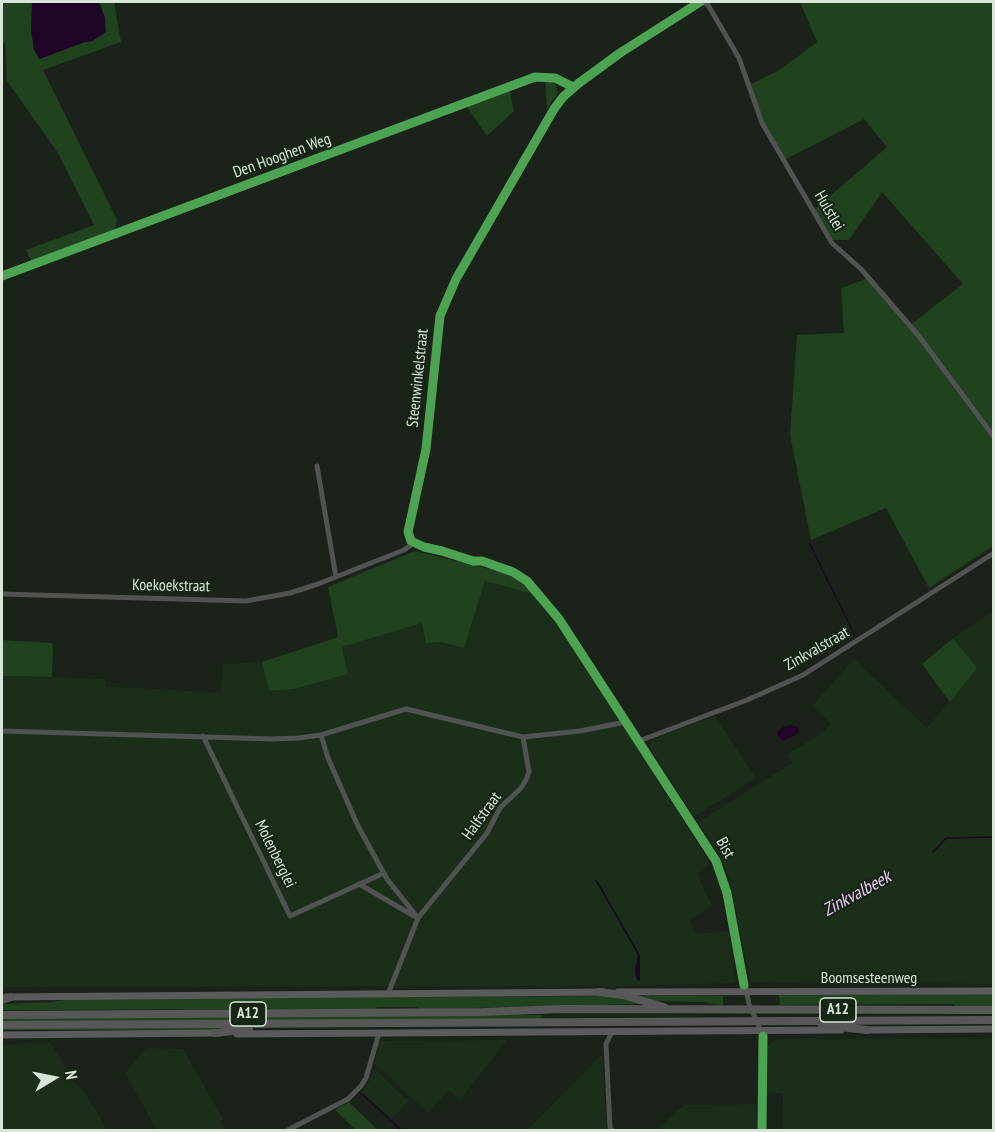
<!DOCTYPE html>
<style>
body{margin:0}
#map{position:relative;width:995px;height:1132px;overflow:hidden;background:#1a2219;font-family:"PT Sans Narrow",sans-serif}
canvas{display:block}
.frame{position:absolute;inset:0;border:3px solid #dae5da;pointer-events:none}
.north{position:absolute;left:24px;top:1048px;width:60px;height:60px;-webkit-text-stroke:4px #162615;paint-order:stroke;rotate:80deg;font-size:16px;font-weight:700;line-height:24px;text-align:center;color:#dae5da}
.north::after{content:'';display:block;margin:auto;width:21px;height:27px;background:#dae5da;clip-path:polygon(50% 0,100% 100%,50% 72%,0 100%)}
</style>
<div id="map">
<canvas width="995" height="1132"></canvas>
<div class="frame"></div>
<div class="north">N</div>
</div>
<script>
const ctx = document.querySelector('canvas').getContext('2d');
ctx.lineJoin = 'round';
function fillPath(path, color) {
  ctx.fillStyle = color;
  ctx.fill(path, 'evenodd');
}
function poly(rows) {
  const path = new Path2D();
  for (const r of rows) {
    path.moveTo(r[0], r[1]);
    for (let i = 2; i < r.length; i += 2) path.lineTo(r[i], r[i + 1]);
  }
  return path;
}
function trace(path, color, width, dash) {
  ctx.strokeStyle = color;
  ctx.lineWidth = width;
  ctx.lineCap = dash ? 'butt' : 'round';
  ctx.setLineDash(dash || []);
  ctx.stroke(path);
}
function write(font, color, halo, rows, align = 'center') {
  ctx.font = font + ' "PT Sans Narrow",sans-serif';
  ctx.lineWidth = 4.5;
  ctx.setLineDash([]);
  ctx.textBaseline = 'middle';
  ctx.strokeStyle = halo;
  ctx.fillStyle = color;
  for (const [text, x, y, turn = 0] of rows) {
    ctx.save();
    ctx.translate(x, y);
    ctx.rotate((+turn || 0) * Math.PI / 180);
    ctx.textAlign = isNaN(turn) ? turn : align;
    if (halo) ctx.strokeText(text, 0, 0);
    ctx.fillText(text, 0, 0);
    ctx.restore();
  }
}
fillPath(poly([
 [485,581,542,596,626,722,635,744,710,863,697,874,712,906,690,920,695,934,728,931,735,978,733,983,635,986,2,987,2,676,105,679,105,686,221,693,223,664,262,662,269,691,342,647,422,623,427,643,441,642,464,648],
 [993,611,993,984,751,982,729,878,721,858,698,822,792,763,788,754,822,733,831,724,812,706,854,659,927,728,976,668,953,638],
 [715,716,756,778,694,817,650,748,651,740],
 [993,1038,993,1130,782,1130,783,1093,767,1093,767,1046,777,1039],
 [507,1040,460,1100,449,1090,428,1113,375,1064,379,1041],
 [50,1042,76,1085,84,1091,107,1130,2,1130,2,1045],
 [146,1048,183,1049,223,1119,220,1122,225,1130,157,1130,125,1073],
 [602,1054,607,1130,530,1130,528,1129],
 [374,1068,408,1101,392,1119,361,1092,372,1077],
 [756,1104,756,1130,656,1130,684,1105]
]), '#1b2e1a');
fillPath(poly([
 [2,2,32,2,40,59,85,42,92,41,99,36,102,9,99,2,114,2,121,42,43,70,117,220,114,233,33,264,26,250,94,225,58,153,7,81,5,43,2,42],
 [800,2,993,2,993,546,929,588,886,508,811,540,790,435,797,335,844,333,841,288,869,278,910,325,963,284,882,192,849,240,833,240,815,209,887,147,864,119,784,160,762,123,751,84,781,69,817,42],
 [545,78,554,81,558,93,547,109],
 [509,87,514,111,487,136,465,104],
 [415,551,502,572,517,579,537,595,485,581,464,648,441,642,426,643,422,623,342,647,348,674,294,689,269,691,262,662,338,637,328,587],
 [953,638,977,668,950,702,922,664],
 [2,640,53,643,52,677,2,676],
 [993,994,993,1007,955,1007,954,1004,942,1004,780,1005,779,995],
 [614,996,645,1004,420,1009,417,1007,377,1007,376,1009,2,1010,2,1004,51,1002,76,998],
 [641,996,723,996,723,1005,711,1004,704,1002,658,1001],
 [542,1015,541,1019,2,1022,2,1018],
 [215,1027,215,1030,2,1030,2,1028],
 [349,1102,378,1130,356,1130,335,1110]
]), '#20421f');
fillPath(poly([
 [32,2,99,2,105,18,106,32,92,41,85,42,39,59,34,50,31,30],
 [809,541,855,635,855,637,809,544],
 [793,725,798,727,799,733,783,741,777,734,778,731,783,727],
 [595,880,597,880,640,955,640,981,637,980,635,970,638,955]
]), '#1f0526');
trace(poly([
 [933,852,946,838,994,837],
 [837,908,849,902],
 [360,1092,401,1130]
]), '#1f0526', 1.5);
trace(poly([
 [700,2,620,53,579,83,563,97,554,109,456,279,440,316,426,449,408,532,411,541,424,547,442,551,473,561,482,561,502,567,527,581,559,619,712,854,720,871,727,893,749,1004,763,1036,762,1130],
 [703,2,708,5,739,58,762,123,832,243,861,269,918,335,994,437],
 [2,276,535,77,555,78,573,87],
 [317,466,336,577],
 [2,594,246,601,290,593,318,584,404,550,414,543],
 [2,731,273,739,298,738,321,735,406,709,523,737,580,731,626,722],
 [321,735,328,758,358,826,387,879,418,918],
 [203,736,290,916,384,873],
 [639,741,747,700,803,675,994,553],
 [359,884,414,916],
 [388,994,418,918,487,833,500,808,521,788,526,780,529,772,523,737],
 [288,1130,348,1099,361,1086,366,1078,379,1033],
 [612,1130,610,1129,606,1044,612,1032]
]), '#515252', 5);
trace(poly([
 [618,992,994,991],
 [6,997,604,992],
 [864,1030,994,1029],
 [237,1034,841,1030],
 [2,1035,220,1033]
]), '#5b5a5c', 7);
trace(poly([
 [599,992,623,995,664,1007],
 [2,1000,11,997],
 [2,1015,483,1012,562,1009,994,1010],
 [821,1023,830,1026,867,1030],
 [2,1025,994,1020],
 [215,1033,249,1029]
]), '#575758', 8);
trace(poly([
 [700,2,620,53,579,83,563,97,554,109,456,279,440,316,426,449,408,532,411,541,424,547,442,551,473,561,482,561,513,572,527,581,559,619,716,861,727,893,744,985],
 [2,276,535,77,555,78,573,87],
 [762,1130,763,1036]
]), '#4ca352', 9);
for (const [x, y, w] of [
 [838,1010,36],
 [248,1014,36]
]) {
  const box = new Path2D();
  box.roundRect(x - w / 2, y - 12, w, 24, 4.5);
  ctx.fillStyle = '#162615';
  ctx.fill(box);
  trace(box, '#dae5da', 1.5);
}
write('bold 15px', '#dae5da', null, [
 ["A12",838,1010],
 ["A12",248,1014]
]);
write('16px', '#dae5da', '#162615', [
 ["Den Hooghen Weg",282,156,-20],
 ["Hulstlei",829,211,60],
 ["Steenwinkelstraat",418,378,-84],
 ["Koekoekstraat",171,586,1],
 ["Zinkvalstraat",817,649,-30],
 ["Halfstraat",482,816,-54],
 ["Bist",725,848,61],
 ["Molenberglei",275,854,64],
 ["Boomsesteenweg",869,978]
]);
write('italic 18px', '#edc7f8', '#162615', [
 ["Zinkvalbeek",857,894,-29]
]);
</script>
